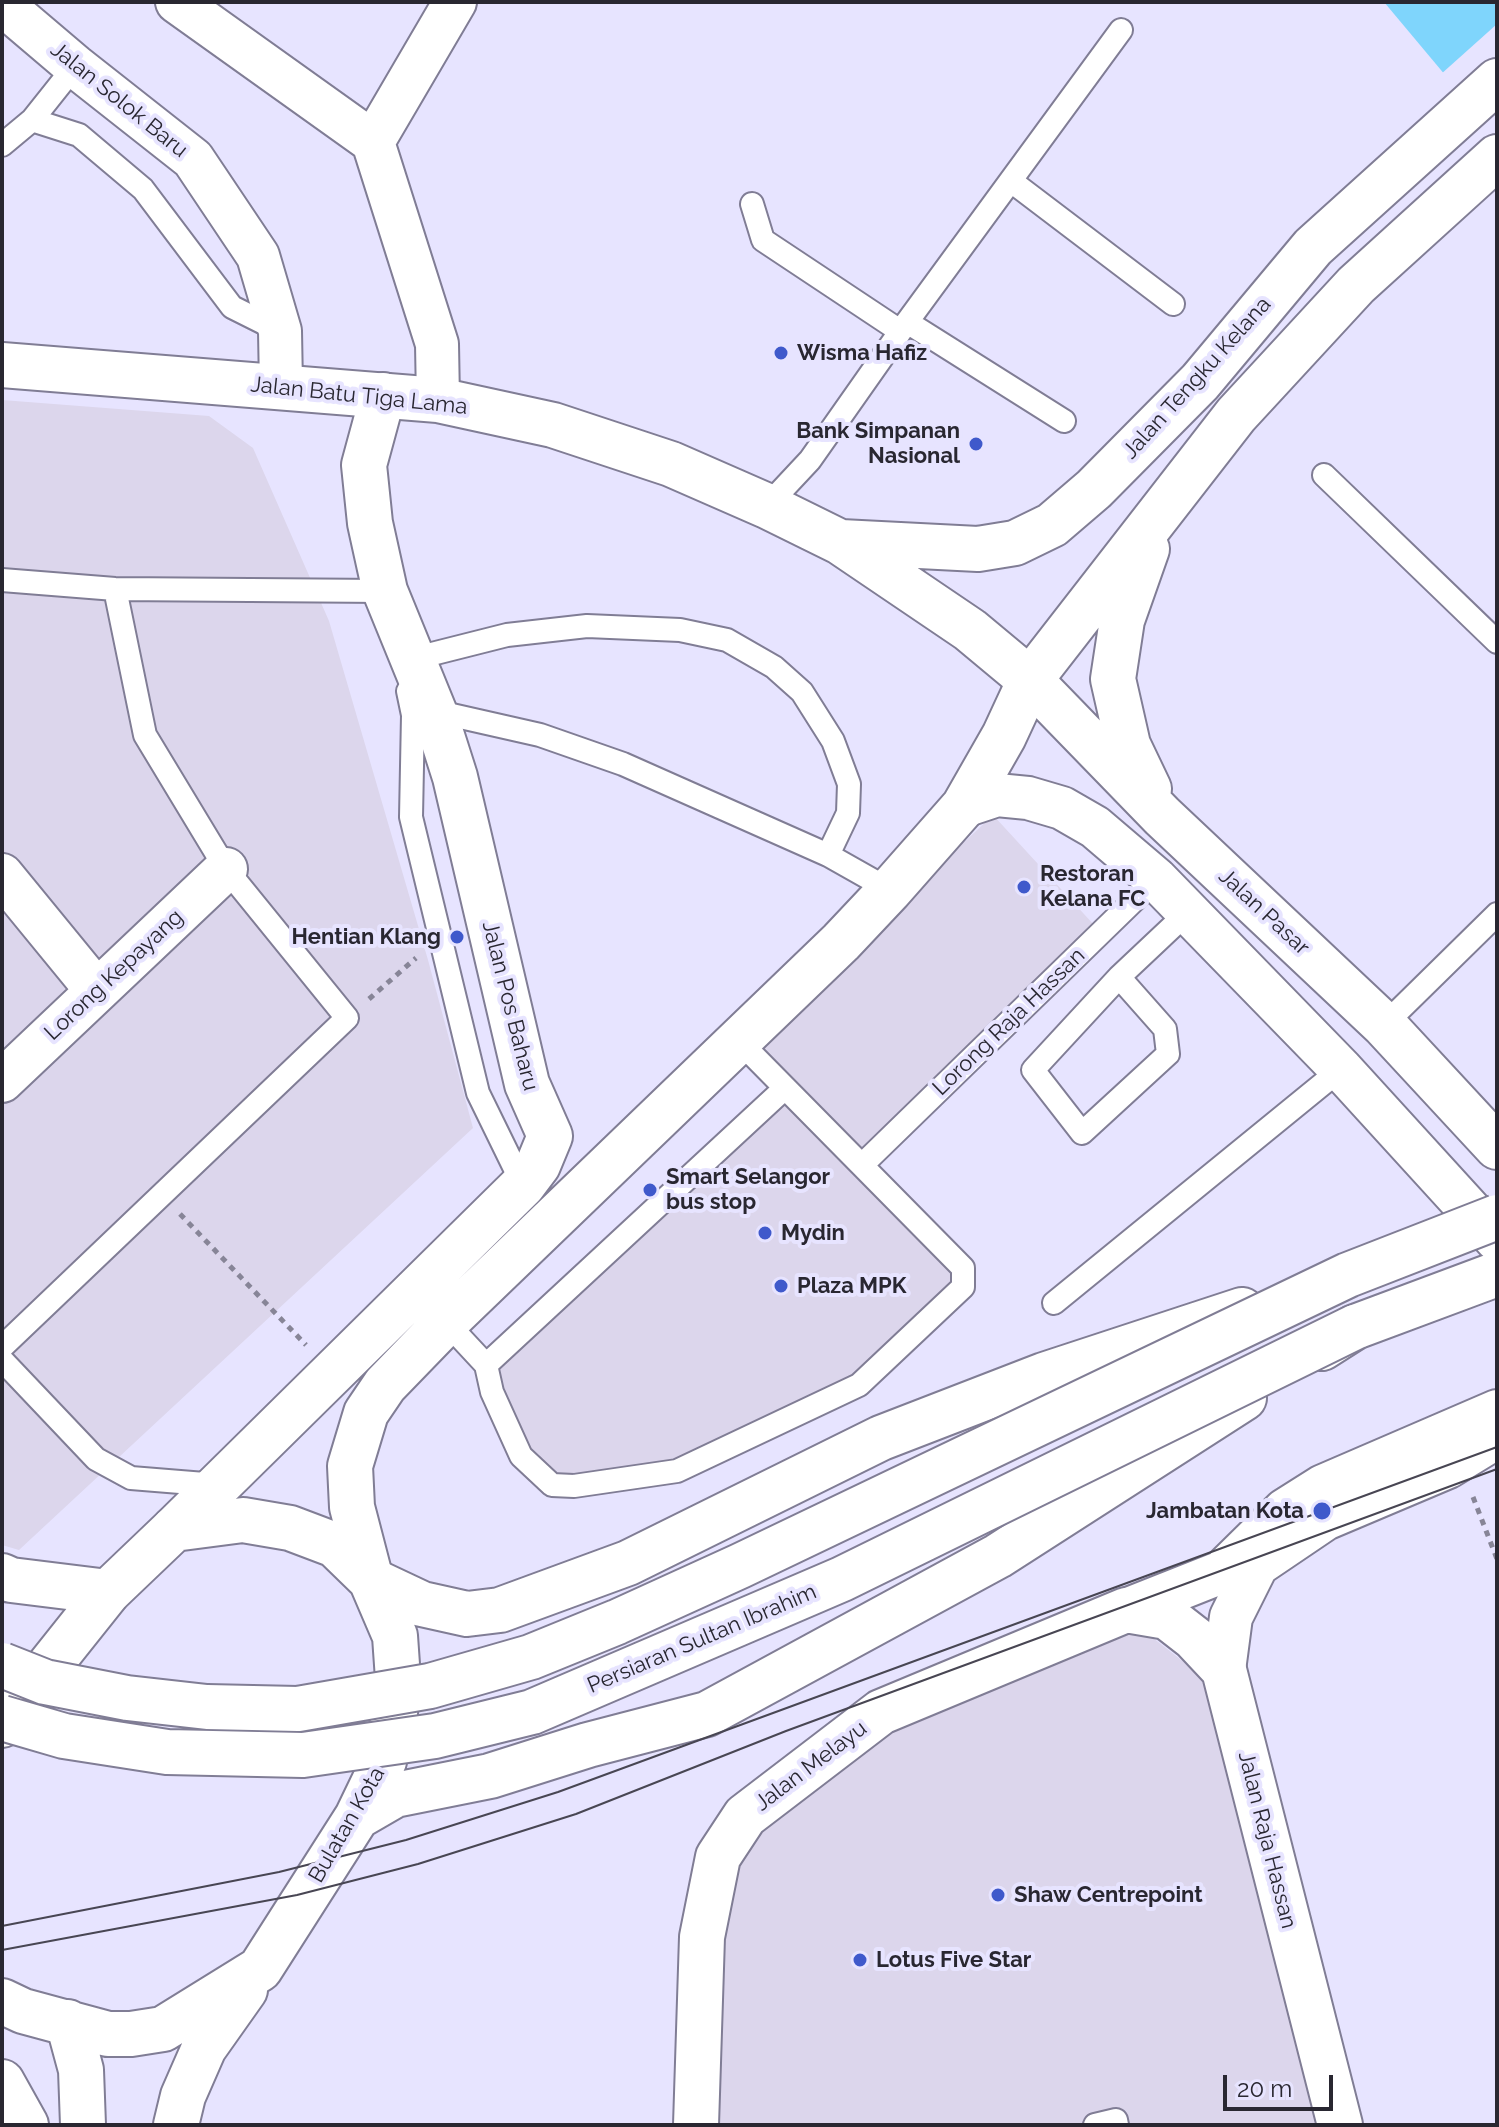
<!DOCTYPE html>
<style>
body{margin:0}
#map{position:relative;width:1499px;height:2127px;overflow:hidden;background:#e7e4ff;font-family:Raleway,sans-serif}
canvas{display:block}
.frame{position:absolute;inset:0;border:4px solid #292731;pointer-events:none}
.scale{position:absolute;left:1223px;top:2075px;width:110px;height:36px;box-sizing:border-box;border:4px solid #292731;border-top:0;padding-left:10px;font-size:24px;line-height:28px;white-space:nowrap;color:#292731;-webkit-text-stroke:6px #e7e4ff;paint-order:stroke}
</style>
<div id="map">
<canvas width="1499" height="2127"></canvas>
<div class="frame"></div>
<div class="scale">20 m</div>
</div>
<script>
const ctx = document.querySelector('canvas').getContext('2d');
ctx.lineJoin = 'round';
function fillPath(path, color) {
  ctx.fillStyle = color;
  ctx.fill(path, 'evenodd');
}
function poly(rows) {
  const path = new Path2D();
  for (const r of rows) {
    path.moveTo(r[0], r[1]);
    for (let i = 2; i < r.length; i += 2) path.lineTo(r[i], r[i + 1]);
  }
  return path;
}
function trace(path, color, width, dash) {
  ctx.strokeStyle = color;
  ctx.lineWidth = width;
  ctx.lineCap = dash ? 'butt' : 'round';
  ctx.setLineDash(dash || []);
  ctx.stroke(path);
}
function write(font, color, halo, rows, align = 'center') {
  ctx.font = font + ' Raleway,sans-serif';
  ctx.lineWidth = 8;
  ctx.setLineDash([]);
  ctx.textBaseline = 'middle';
  ctx.strokeStyle = halo;
  ctx.fillStyle = color;
  for (const [text, x, y, turn = 0] of rows) {
    ctx.save();
    ctx.translate(x, y);
    ctx.rotate((+turn || 0) * Math.PI / 180);
    ctx.textAlign = isNaN(turn) ? turn : align;
    if (halo) ctx.strokeText(text, 0, 0);
    ctx.fillText(text, 0, 0);
    ctx.restore();
  }
}
fillPath(poly([
 [2,400,209,416,253,448,329,621,428,960,473,1128,19,1550,2,1545],
 [993,815,1095,926,862,1152,752,1043],
 [783,1098,952,1269,952,1284,856,1378,673,1464,555,1477,527,1450,495,1368],
 [1123,1631,1153,1638,1203,1677,1317,2125,719,2125,726,1920,739,1866,761,1831,891,1732]
]), '#dcd6ec');
fillPath(poly([
 [1384,2,1497,2,1497,137]
]), '#7fd5fc');
fillPath(poly([
 [1497,24,1497,141,1440,75]
]), '#e7e4ff');
const service = poly([
 [32,120,79,135,143,189,232,307,280,331],
 [2,145,32,120,75,66],
 [1011,181,1173,304],
 [752,204,763,240,900,331],
 [907,322,1064,421],
 [1324,475,1497,642],
 [767,506,810,460,907,322,1121,30],
 [2,580,115,589,385,591,387,599],
 [412,659,507,635,587,626,680,630,727,640,774,667,802,692,833,741,849,784,848,813,828,855],
 [408,691,413,715,411,817,478,1093,523,1185],
 [434,711,540,735,623,764,828,855,890,890],
 [1119,977,1165,1029,1168,1054,1082,1133,1033,1070,1119,977,1188,912],
 [1384,1025,1497,914],
 [862,1165,1156,879],
 [1054,1303,1341,1069],
 [446,1322,486,1365,492,1392,521,1456,552,1485,574,1486,677,1471,859,1385,963,1287,963,1268,738,1040],
 [2,1347,347,1018,226,869,145,735,115,589],
 [2,1360,96,1459,131,1478,217,1485],
 [486,1365,785,1088],
 [1095,2125,1116,2120,1117,2125]
]);
const minor = poly([
 [177,2,373,142,437,344,438,400],
 [2,4,75,66,193,159,258,256,280,331,281,386],
 [373,142,455,2],
 [964,806,997,795,1028,798,1062,808,1095,827,1156,879,1341,1069,1497,1240],
 [2,875,97,991],
 [2,1081,226,869],
 [1126,1610,1222,1572,1285,1510,1323,1486,1497,1411],
 [1224,1670,1231,1617,1257,1565,1325,1519,1448,1467,1497,1437]
]);
const tertiary = poly([
 [696,2125,702,1937,718,1857,745,1816,881,1712,1126,1610,1167,1617,1194,1638,1224,1670,1340,2125]
]);
const secondary = poly([
 [174,1529,523,1185,538,1165,550,1136,527,1084,455,777,434,711,385,591,370,523,364,465,383,395],
 [2,1576,11,1580,108,1592],
 [371,1580,352,1507,350,1466,366,1413,385,1385,446,1322,841,942,890,890,964,806,1004,736,1030,680]
]);
const trunk = poly([
 [2,365,438,400,553,425,671,464,767,506,840,542,970,630,1030,680,1162,816,1384,1025,1497,1147],
 [841,542,978,549,1015,543,1052,525,1094,489,1200,382,1313,247,1497,81],
 [1147,549,1122,620,1113,679,1128,745,1149,789],
 [1030,680,1236,415,1356,285,1497,157],
 [1322,1348,1355,1327,1497,1274],
 [371,1580,422,1604,467,1614,500,1610,628,1563,881,1438,1044,1375,1242,1310],
 [2,1725,108,1592,174,1529,243,1520,290,1528,335,1545,371,1580,395,1636,398,1679,395,1713,384,1761,357,1817,260,1969,163,2029,131,2034,108,2034,23,2011,2,2001],
 [357,1817,395,1795,490,1776,588,1745,707,1714,998,1556,1244,1398],
 [68,2022,81,2070,83,2125],
 [2,2082,26,2125],
 [176,2125,183,2096,204,2048,245,1990]
]);
trace(service, '#807d95', 26);
trace(minor, '#807d95', 46);
trace(tertiary, '#807d95', 48);
trace(secondary, '#807d95', 48);
trace(trunk, '#807d95', 48);
trace(poly([
 [369,999,416,958],
 [180,1214,306,1345],
 [1473,1497,1497,1559]
]), '#878597', 5, [6, 6]);
trace(service, '#fff', 22);
trace(minor, '#fff', 42);
trace(tertiary, '#fff', 44);
trace(secondary, '#fff', 44);
trace(trunk, '#fff', 44);
trace(poly([
 [2,1926,279,1872,406,1840,558,1792,1497,1447],
 [2,1950,297,1895,418,1864,576,1814,786,1731,1497,1469]
]), '#484653', 2);
const trunkBridge = poly([
 [2,1665,45,1682,127,1698,207,1707,298,1709,430,1686,531,1657,617,1622,740,1566,1348,1275,1497,1217],
 [2,1718,64,1736,167,1752,303,1755,435,1736,532,1712,842,1579,1355,1327]
]);
trace(trunkBridge, '#807d95', 48, []);
trace(trunkBridge, '#fff', 44);
for (const [x, y, r, color] of [
 [781,353,8,"#3f59cb"],
 [976,444,8,"#3f59cb"],
 [1024,887,8,"#3f59cb"],
 [457,937,8,"#3f59cb"],
 [650,1190,8,"#3f59cb"],
 [765,1233,8,"#3f59cb"],
 [781,1286,8,"#3f59cb"],
 [1322,1511,10,"#3f59cb"],
 [998,1895,8,"#3f59cb"],
 [860,1960,8,"#3f59cb"]
]) {
  const dot = new Path2D();
  dot.arc(x, y, r, 0, 2 * Math.PI);
  ctx.fillStyle = color;
  ctx.fill(dot);
  trace(dot, '#e7e4ff', 3);
}
write('22px', '#292731', '#e7e4ff', [
 ["Jalan Solok Baru",119,100,39],
 ["Jalan Tengku Kelana",1197,378,-48],
 ["Jalan Batu Tiga Lama",359,396,6],
 ["Jalan Pasar",1264,912,43],
 ["Lorong Kepayang",114,975,-43],
 ["Jalan Pos Baharu",510,1006,76],
 ["Lorong Raja Hassan",1009,1022,-44],
 ["Persiaran Sultan Ibrahim",702,1639,-23],
 ["Jalan Melayu",811,1766,-37],
 ["Bulatan Kota",347,1825,-60],
 ["Jalan Raja Hassan",1267,1840,76]
]);
write('bold 22px', '#292731', '#e7e4ff', [
 ["Wisma Hafiz",797,353],
 ["Bank Simpanan",960,431,"right"],
 ["Nasional",960,456,"right"],
 ["Restoran",1040,874],
 ["Kelana FC",1040,899],
 ["Hentian Klang",441,937,"right"],
 ["Smart Selangor",666,1177],
 ["bus stop",666,1202],
 ["Mydin",781,1233],
 ["Plaza MPK",797,1286],
 ["Jambatan Kota",1304,1511,"right"],
 ["Shaw Centrepoint",1014,1895],
 ["Lotus Five Star",876,1960]
], 'left');
</script>
